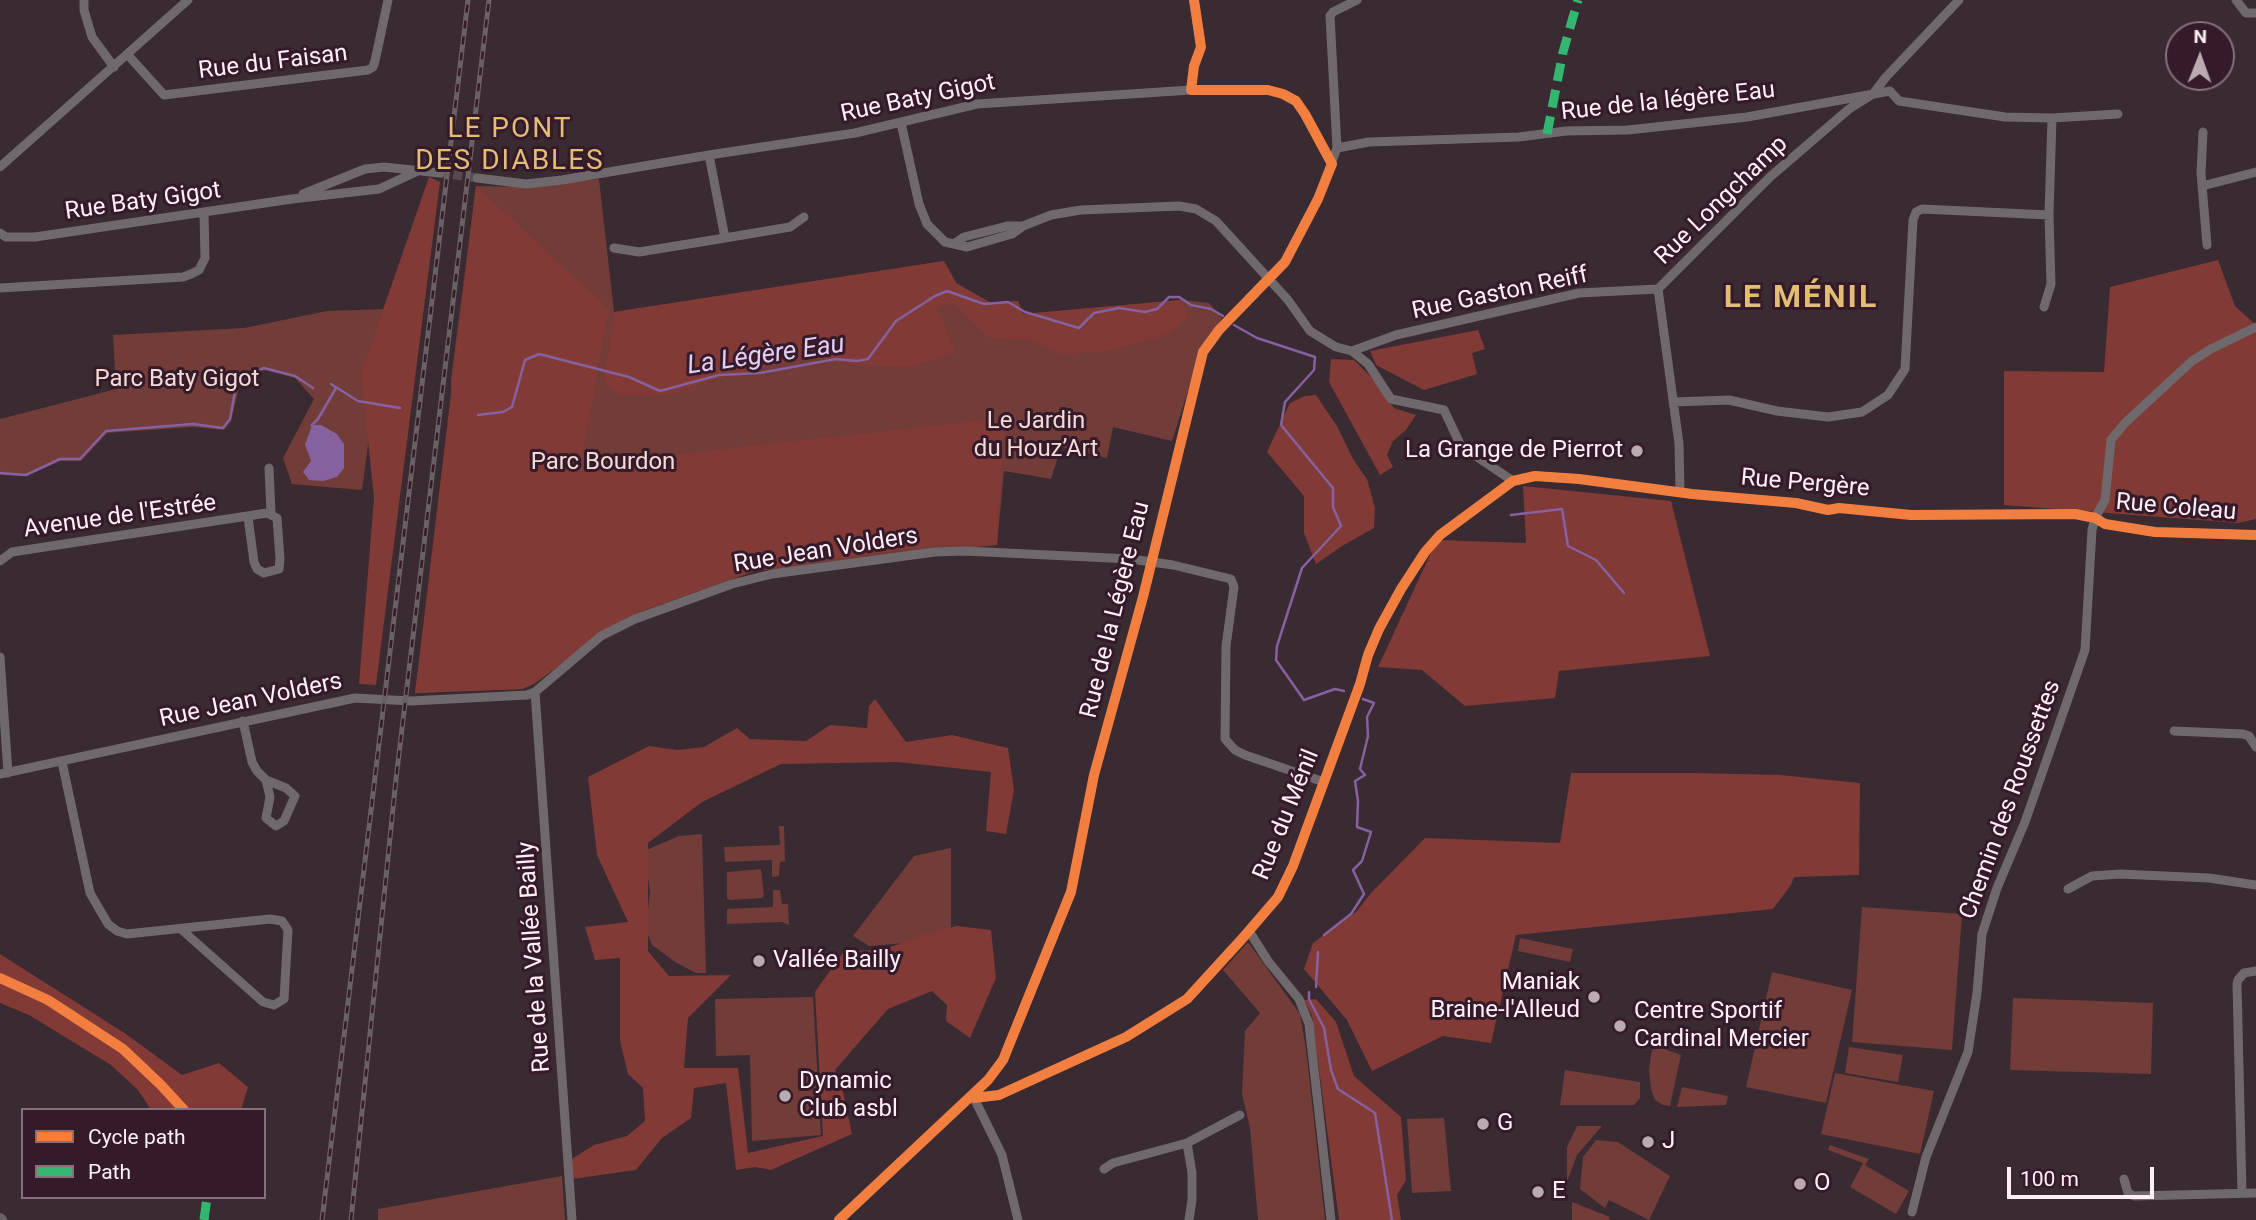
<!DOCTYPE html>
<meta charset="utf-8">
<style>
body{margin:0}
#map{position:relative;width:2256px;height:1220px;overflow:hidden;background:#3a2a32;font-family:Roboto,sans-serif}
canvas{display:block}
.legend{position:absolute;left:21px;top:1108px;width:245px;height:91px;box-sizing:border-box;background:#351a29;border:2px solid #86707b;margin:0;padding:9px 12px;list-style:none;font-size:21px;color:#fff0f7}
.legend li{display:flex;align-items:center;gap:14px;height:35px}
.legend b{width:35px;border:2px solid #86707b}
.north{position:absolute;left:2165px;top:21px;width:70px;height:70px;box-sizing:border-box;background:#351a29;border:2px solid #86707b;border-radius:50%;rotate:1deg;font-size:19px;font-weight:700;line-height:28px;text-align:center;color:#fff0f7}
.north::after{content:'';display:block;margin:auto;width:24px;height:32px;background:#baabb2;clip-path:polygon(50% 0,100% 100%,50% 72%,0 100%)}
.scale{position:absolute;left:2007px;top:1167px;width:147px;height:32px;box-sizing:border-box;border:4px solid #fff0f7;border-top:0;padding-left:9px;font-size:21px;line-height:24px;white-space:nowrap;color:#fff0f7;-webkit-text-stroke:5px #351a29;paint-order:stroke}
</style>
<div id="map">
<canvas width="2256" height="1220"></canvas>
<ul class="legend">
<li><b style="height:9px;background:#f27e40"></b>Cycle path</li>
<li><b style="height:9px;background:#33b770"></b>Path</li>
</ul>
<div class="north">N</div>
<div class="scale">100 m</div>
</div>
<script>
const ctx = document.querySelector('canvas').getContext('2d');
ctx.lineJoin = 'round';
function fillPath(path, color) {
  ctx.fillStyle = color;
  ctx.fill(path, 'evenodd');
}
function poly(rows) {
  const path = new Path2D();
  for (const r of rows) {
    path.moveTo(r[0], r[1]);
    for (let i = 2; i < r.length; i += 2) path.lineTo(r[i], r[i + 1]);
  }
  return path;
}
function trace(path, color, width, dash) {
  ctx.strokeStyle = color;
  ctx.lineWidth = width;
  ctx.lineCap = dash ? 'butt' : 'round';
  ctx.setLineDash(dash || []);
  ctx.stroke(path);
}
function write(font, color, halo, rows, align = 'center') {
  ctx.font = font + ' Roboto,sans-serif';
  ctx.lineWidth = 6;
  ctx.setLineDash([]);
  ctx.textBaseline = 'middle';
  ctx.strokeStyle = halo;
  ctx.fillStyle = color;
  for (const [text, x, y, turn = 0] of rows) {
    ctx.save();
    ctx.translate(x, y);
    ctx.rotate((+turn || 0) * Math.PI / 180);
    ctx.textAlign = isNaN(turn) ? turn : align;
    if (halo) ctx.strokeText(text, 0, 0);
    ctx.fillText(text, 0, 0);
    ctx.restore();
  }
}
fillPath(poly([
 [599,179,614,312,944,261,956,283,991,303,1018,301,1023,314,1181,300,1209,303,1222,318,1202,347,1172,441,1113,427,1107,458,1061,447,1051,479,1004,471,997,545,738,573,651,606,522,689,415,693,451,439,451,379,476,186,531,187],
 [386,309,362,490,292,484,283,458,314,399,295,378,265,370,248,377,239,388,231,421,224,430,193,427,107,433,81,461,60,461,26,476,0,475,0,419,116,389,113,335,244,328,327,311],
 [779,826,784,826,785,861,780,862,779,876,772,877,772,860,725,862,724,847,780,845],
 [702,834,706,973,696,973,675,962,652,945,646,929,650,891,644,851,679,836],
 [951,848,951,939,869,946,853,936,914,856],
 [761,869,764,896,762,898,731,900,727,899,727,872],
 [773,890,780,890,782,904,788,904,789,925,782,922,727,924,727,909,773,907],
 [1862,907,1962,914,1952,1050,1852,1042],
 [1520,938,1573,949,1570,962,1518,951],
 [1248,942,1300,1014,1306,1049,1325,1220,1258,1220,1250,1128,1242,1094,1245,1031,1260,1013,1223,970],
 [1772,972,1852,990,1826,1103,1746,1087],
 [813,997,821,1135,752,1141,750,1055,716,1056,715,999],
 [2013,998,2153,1003,2151,1074,2010,1070],
 [1659,1041,1667,1050,1681,1055,1670,1106,1663,1105,1655,1100,1651,1089,1649,1070,1651,1055,1653,1046],
 [1849,1047,1903,1055,1898,1082,1845,1073],
 [1565,1070,1640,1082,1640,1098,1634,1105,1560,1105],
 [1835,1073,1934,1091,1920,1154,1821,1134],
 [1682,1087,1728,1096,1726,1105,1677,1107],
 [1444,1118,1451,1191,1412,1193,1407,1119],
 [1577,1126,1602,1126,1577,1155,1567,1182,1567,1147],
 [1596,1140,1618,1142,1670,1176,1649,1220,1609,1200,1605,1208,1580,1189,1583,1157],
 [1830,1145,1869,1159,1865,1165,1909,1191,1896,1214,1850,1187,1863,1163,1828,1150],
 [562,1176,565,1220,378,1220,378,1209],
 [1572,1202,1610,1217,1609,1220,1572,1220]
]), '#723c39');
fillPath(poly([
 [429,177,440,182,376,685,359,684,374,498,361,373],
 [476,186,609,309,580,470,677,454,1005,418,997,545,930,546,761,569,626,617,534,684,522,689,415,693],
 [2218,260,2235,306,2256,325,2256,519,2238,523,2004,505,2004,371,2104,372,2110,287],
 [944,261,956,283,991,303,1018,301,1023,314,1181,300,1188,316,1172,333,1109,351,1061,354,1031,340,989,338,953,303,937,308,956,353,909,367,855,365,810,357,715,379,669,395,619,396,604,382,614,312],
 [1478,330,1485,349,1472,353,1477,374,1424,390,1376,365,1370,351],
 [1331,359,1354,360,1371,377,1394,408,1416,415,1406,430,1393,441,1387,455,1393,467,1380,475,1329,382],
 [1316,395,1337,426,1353,459,1367,479,1375,508,1374,528,1342,546,1316,564,1304,533,1304,496,1267,452,1290,403,1305,396],
 [1523,486,1671,501,1710,656,1559,671,1555,698,1465,706,1422,670,1378,667,1437,540,1526,543],
 [875,699,906,742,952,735,1008,748,1014,790,1006,834,986,831,991,772,898,762,781,764,702,802,648,843,648,951,669,976,731,975,688,1018,684,1068,738,1068,748,1153,823,1136,815,992,844,951,883,950,918,936,957,926,991,930,996,978,970,1038,946,1021,947,1005,932,991,888,1009,835,1070,842,1087,852,1134,771,1170,755,1167,736,1170,726,1083,694,1088,691,1118,662,1138,636,1170,572,1179,570,1160,594,1145,627,1136,645,1121,643,1088,628,1074,620,1041,620,958,595,960,585,927,628,922,597,855,588,777,649,746,677,750,704,747,737,728,750,739,806,741,830,725,867,728,869,706],
 [1571,773,1694,773,1780,775,1860,783,1859,875,1794,877,1791,885,1773,909,1516,935,1491,1043,1443,1036,1372,1071,1347,1020,1304,969,1313,943,1356,912,1371,893,1425,838,1560,843],
 [0,954,126,1034,182,1075,219,1063,248,1087,241,1110,151,1110,138,1090,111,1065,29,1015,0,1003],
 [1316,999,1336,1022,1354,1076,1401,1117,1406,1180,1397,1195,1401,1220,1339,1220,1312,1016,1304,1000]
]), '#813a36');
fillPath(poly([
 [312,425,321,425,337,434,344,444,344,468,337,477,323,481,309,480,303,472,311,461,305,445]
]), '#86619f');
trace(poly([
 [1234,325,1257,338,1315,357,1314,370,1285,402,1281,425,1333,488,1333,507,1341,526,1302,568,1277,646,1276,660,1304,700,1335,689,1344,691],
 [331,384,358,401,400,408],
 [478,415,503,412,512,407,525,360,539,354,629,377,660,391,719,375,760,373,836,359,857,361,868,359,896,321,935,296,947,291,984,304,1008,302,1025,312,1079,328,1094,313,1119,308,1145,312,1157,309,1169,297,1179,297,1191,305,1211,309,1223,316],
 [312,425,318,419,336,388],
 [0,473,26,475,60,459,80,459,106,431,193,424,223,428,230,419,236,386,246,375,264,368,295,376,313,388],
 [1511,515,1562,509,1568,546,1596,560,1624,593],
 [1324,935,1351,914,1364,894,1353,870,1362,861,1371,832,1357,827,1358,801,1355,781,1365,775,1360,769,1368,736,1367,717,1374,703,1363,699],
 [1316,987,1318,952],
 [1309,992,1309,999,1324,1028,1331,1070,1338,1089,1375,1113,1392,1220]
]), '#86619f', 2.5);
trace(poly([
 [440,173,477,178]
]), '#584850', 9, [9, 4.5]);
trace(poly([
 [84,0,84,10,92,37,114,67],
 [2236,0,2246,13,2256,13],
 [127,54,164,95,368,70,373,67,375,61,388,0],
 [1191,90,1194,66,1201,47,1194,0],
 [901,123,919,204,927,224,945,242,967,247,1012,234,1023,226,1051,215,1081,210,1179,206,1196,209,1216,221,1288,300,1310,331,1336,347,1352,351,1368,364,1391,399,1444,410,1461,446,1513,481],
 [2203,132,2201,173,2207,245],
 [1337,148,1369,142,1519,137,1566,131,1628,130,1747,117,1890,91,1899,101,2005,117,2052,118,2118,114],
 [709,155,725,238],
 [0,167,188,0],
 [477,178,526,184,562,180,709,155,855,133,977,104,1191,90,1268,90,1283,94,1296,101,1305,114,1332,164],
 [2202,186,2256,172],
 [303,194,365,169,384,167,440,173],
 [0,233,6,237,35,237,292,199,379,189,420,170],
 [954,244,964,237,1007,226,1023,226],
 [614,248,639,252,725,238,790,227,804,217],
 [0,288,183,277,191,274,199,270,205,258,204,213],
 [1658,289,1770,177,1849,109,1873,94,1886,77,1959,0],
 [1658,289,1679,444,1680,491],
 [2044,307,2051,284,2049,215,2052,118],
 [1352,351,1396,335,1579,293,1658,289],
 [1673,402,1729,400,1777,411,1828,417,1862,412,1888,395,1905,369,1913,220,1916,212,1922,209,2049,215],
 [269,468,271,513],
 [0,561,12,552,267,513,277,518,280,559,279,569,264,573,257,569,254,562,248,517],
 [0,657,8,773],
 [535,692,572,1220],
 [243,721,252,762,257,771,266,780,286,788,295,796,284,821,276,826,266,818,270,797,266,780],
 [2174,731,2243,734,2249,736,2256,747],
 [62,762,90,893,108,924,117,931,127,934,270,919,282,921,288,930,284,999,274,1005,263,1002,182,930],
 [0,774,355,698,411,701,527,695,535,692,601,636,635,619,732,584,772,574,935,552,965,551,1131,559,1173,565,1231,579,1234,587,1226,646,1225,739,1235,750,1245,755,1324,782],
 [2068,889,2092,876,2120,874,2209,878,2256,885],
 [1249,931,1268,961,1299,999,1309,1024,1331,1220],
 [974,1098,999,1095,1126,1037,1187,999,1241,940,1278,897,1293,866,1360,684,1368,655,1379,629,1401,589,1425,552,1440,535,1513,481,1535,476,1579,479,1692,494,1796,503,1828,510,1839,508,1911,515,2075,514,2095,518,2105,524,2155,532,2256,535],
 [969,1099,974,1098,1002,1155,1018,1220],
 [1187,1143,1192,1173,1192,1200,1189,1220],
 [1104,1169,1113,1163,1187,1143,1240,1115],
 [2124,1179,2128,1193,2134,1196,2256,1193],
 [2242,1193,2237,984,2238,980,2244,973,2256,971],
 [1912,1212,1926,1157,1968,1052,1977,993,1982,934,1997,888,2025,822,2085,650,2092,530,2095,518,2105,500,2111,440,2125,423,2192,361,2211,349,2256,327],
 [839,1220,988,1080,1003,1060,1071,892,1094,775,1143,597,1203,352,1219,330,1285,262,1318,199,1337,148,1330,16,1333,12,1357,0]
]), '#6f696d', 9);
trace(poly([
 [0,1219,1,1220]
]), '#6a6167', 12);
const rail = poly([
 [322,1220,468,0],
 [351,1220,396,779,489,0]
]);
trace(rail, '#6a6166', 5);
trace(rail, '#351a29', 2.5, [8]);
trace(poly([
 [1547,134,1563,52,1578,0],
 [204,1220,207,1197]
]), '#33b770', 9, [18, 9]);
trace(poly([
 [0,978,48,1000,123,1049,161,1085,184,1110],
 [974,1098,999,1095,1126,1037,1187,999,1241,940,1278,897,1293,866,1360,684,1368,655,1379,629,1401,589,1425,552,1440,535,1513,481,1535,476,1579,479,1692,494,1796,503,1828,510,1839,508,1911,515,2075,514,2095,518,2105,524,2155,532,2256,535],
 [839,1220,988,1080,1003,1060,1071,892,1094,775,1143,597,1203,352,1219,330,1285,262,1318,199,1332,164,1305,114,1296,101,1283,94,1268,90,1191,90,1194,66,1201,47,1194,0]
]), '#f27e40', 10);
for (const [x, y, r, color] of [
 [1637,451,7,"#baabb2"],
 [759,961,7,"#baabb2"],
 [1594,997,7,"#baabb2"],
 [1620,1026,7,"#baabb2"],
 [785,1096,7,"#baabb2"],
 [1483,1124,7,"#baabb2"],
 [1648,1142,7,"#baabb2"],
 [1800,1184,7,"#baabb2"],
 [1538,1192,7,"#baabb2"]
]) {
  const dot = new Path2D();
  dot.arc(x, y, r, 0, 2 * Math.PI);
  ctx.fillStyle = color;
  ctx.fill(dot);
  trace(dot, '#351a29', 2.5);
}
write('24px', '#fff0f7', '#351a29', [
 ["Rue du Faisan",273,63,-7],
 ["Rue Baty Gigot",918,99,-12],
 ["Rue de la légère Eau",1668,102,-6],
 ["Rue Longchamp",1722,201,-44],
 ["Rue Baty Gigot",143,202,-8],
 ["Rue Gaston Reiff",1500,294,-12],
 ["Rue Pergère",1805,484,5],
 ["Rue Coleau",2176,508,5],
 ["Avenue de l'Estrée",120,517,-8],
 ["Rue Jean Volders",826,551,-9],
 ["Rue de la Légère Eau",1116,610,-76],
 ["Rue Jean Volders",251,701,-12],
 ["Chemin des Roussettes",2011,800,-70],
 ["Rue du Ménil",1287,815,-68],
 ["Rue de la Vallée Bailly",535,957,-94]
]);
write('24px', '#f2dad7', '#351a29', [
 ["Parc Baty Gigot",177,380],
 ["Le Jardin",1036,422],
 ["du Houz’Art",1036,450],
 ["Parc Bourdon",603,463]
]);
write('24px', '#fff0f7', '#351a29', [
 ["La Grange de Pierrot",1623,451,"right"],
 ["Vallée Bailly",773,961],
 ["Maniak",1580,983,"right"],
 ["Braine-l'Alleud",1580,1011,"right"],
 ["Centre Sportif",1634,1012],
 ["Cardinal Mercier",1634,1040],
 ["Dynamic",799,1082],
 ["Club asbl",799,1110],
 ["G",1497,1124],
 ["J",1662,1142],
 ["O",1814,1184],
 ["E",1552,1192]
], 'left');
write('italic 26px', '#e3cef4', '#351a29', [
 ["La Légère Eau",766,356,-8]
]);
ctx.letterSpacing = '2px';
write('28px', '#e2bd75', '#351a29', [
 ["LE PONT",510,130],
 ["DES DIABLES",510,162]
]);
ctx.letterSpacing = '0px';
ctx.letterSpacing = '2px';
write('bold 32px', '#e2bd75', '#351a29', [
 ["LE MÉNIL",1801,299]
]);
ctx.letterSpacing = '0px';
</script>
